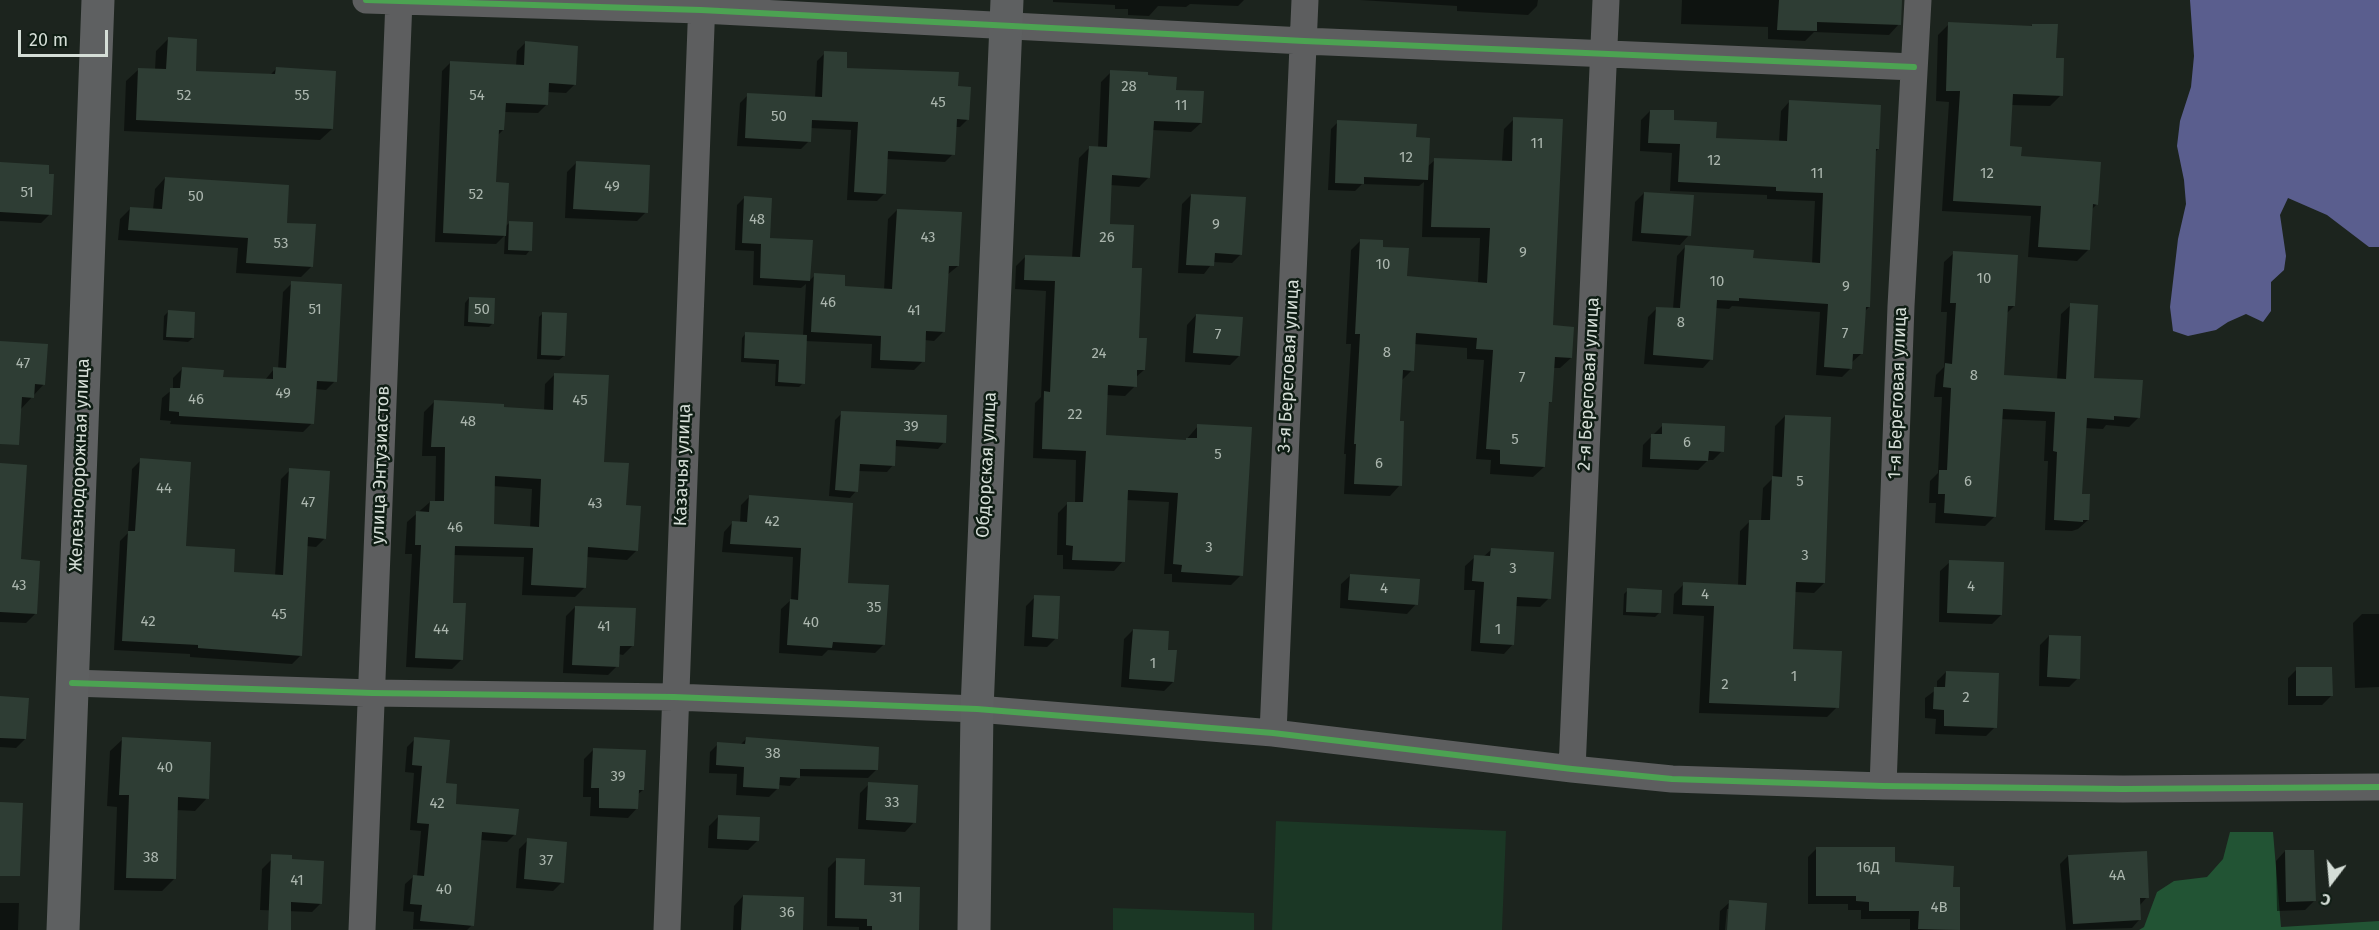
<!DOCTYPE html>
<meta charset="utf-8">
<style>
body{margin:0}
#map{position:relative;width:2379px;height:930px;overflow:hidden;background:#1c241e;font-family:"Fira Sans",sans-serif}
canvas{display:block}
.north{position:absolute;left:2301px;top:852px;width:60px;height:60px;-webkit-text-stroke:4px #0f1d14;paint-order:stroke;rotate:196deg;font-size:16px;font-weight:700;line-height:24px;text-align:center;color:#d5ded7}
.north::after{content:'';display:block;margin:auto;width:21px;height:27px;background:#d5ded7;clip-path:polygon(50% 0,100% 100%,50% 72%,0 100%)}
.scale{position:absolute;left:18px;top:30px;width:90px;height:27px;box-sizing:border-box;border:3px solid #d5ded7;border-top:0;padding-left:8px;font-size:18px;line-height:21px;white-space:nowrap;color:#d5ded7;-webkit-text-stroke:4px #0f1d14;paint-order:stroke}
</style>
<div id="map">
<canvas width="2379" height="930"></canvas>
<div class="north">С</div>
<div class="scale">20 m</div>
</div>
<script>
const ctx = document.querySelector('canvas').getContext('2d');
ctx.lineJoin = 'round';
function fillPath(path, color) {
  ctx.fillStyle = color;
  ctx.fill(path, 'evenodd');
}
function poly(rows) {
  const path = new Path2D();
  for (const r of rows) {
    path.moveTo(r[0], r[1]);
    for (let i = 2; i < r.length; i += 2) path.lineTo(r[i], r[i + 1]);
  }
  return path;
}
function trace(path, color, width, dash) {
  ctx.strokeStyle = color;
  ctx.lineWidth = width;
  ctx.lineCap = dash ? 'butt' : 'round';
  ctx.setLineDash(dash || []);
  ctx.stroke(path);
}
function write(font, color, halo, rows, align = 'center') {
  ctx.font = font + ' "Fira Sans",sans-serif';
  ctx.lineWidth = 5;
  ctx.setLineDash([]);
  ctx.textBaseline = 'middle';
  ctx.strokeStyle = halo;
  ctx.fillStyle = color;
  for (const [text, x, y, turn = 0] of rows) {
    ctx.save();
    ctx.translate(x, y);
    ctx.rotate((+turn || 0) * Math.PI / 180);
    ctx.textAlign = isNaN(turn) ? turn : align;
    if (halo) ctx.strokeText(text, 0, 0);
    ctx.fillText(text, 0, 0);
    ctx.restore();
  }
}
fillPath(poly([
 [1276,821,1506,831,1502,930,1272,930],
 [1113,908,1254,913,1254,930,1113,930]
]), '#1b3725');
fillPath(poly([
 [2230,832,2273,832,2281,927,2379,921,2379,930,2139,930,2144,927,2157,892,2174,881,2207,877,2223,859]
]), '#225434');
fillPath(poly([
 [2190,0,2379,0,2379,247,2369,247,2327,215,2288,198,2280,215,2286,256,2284,270,2271,282,2271,311,2263,322,2246,314,2228,322,2216,330,2188,336,2173,331,2170,307,2178,239,2186,204,2184,180,2177,146,2180,121,2191,87,2194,56]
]), '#5a5e8e');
fillPath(poly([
 [1053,0,1244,0,1238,6,1190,4,1186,7,1158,6,1149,16,1128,15,1128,9,1115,9,1115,5,1053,2],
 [1360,0,1538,0,1537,6,1528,15,1457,11,1457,6],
 [1682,0,1901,0,1899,24,1889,35,1814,32,1805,41,1768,39,1768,27,1681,24],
 [1949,24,2030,28,2032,25,2055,60,2061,95,2050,106,2011,105,2008,147,2020,158,2097,204,2091,210,2088,250,2077,261,2028,257,2031,216,1942,211,1949,102,1936,101,1938,35],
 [168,39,194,72,270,75,276,69,332,129,320,140,124,131,126,81,138,70,155,70,156,51],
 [526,42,575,84,566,93,547,92,547,104,538,113,504,112,503,130,497,136,495,184,505,227,510,222,530,250,526,255,504,254,505,235,496,244,435,242,442,71,451,62,516,66,517,51],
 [825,53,845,69,956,88,968,119,960,127,955,127,953,154,945,162,886,159,885,193,877,201,847,200,851,130,810,128,809,141,801,149,737,146,740,103,748,95,815,98,817,61],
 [1111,72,1147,76,1175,91,1201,123,1191,132,1152,130,1149,177,1139,187,1110,185,1108,225,1131,269,1137,340,1144,370,1135,378,1135,386,1125,396,1107,395,1105,437,1185,441,1198,426,1241,575,1231,585,1172,582,1172,574,1164,574,1169,502,1126,500,1123,561,1114,571,1063,569,1063,555,1057,555,1058,513,1068,503,1075,503,1076,460,1033,458,1035,403,1041,397,1046,291,1015,289,1016,266,1026,256,1072,258,1079,158,1089,148,1098,148,1101,82],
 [1789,102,1878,149,1875,152,1869,307,1864,312,1861,354,1851,363,1851,368,1842,377,1816,375,1820,312,1732,306,1729,309,1715,308,1711,359,1703,368,1644,364,1648,317,1657,308,1673,309,1677,256,1685,247,1751,259,1812,264,1815,201,1767,199,1767,195,1670,191,1672,153,1640,151,1641,120,1650,111,1715,139,1779,142,1781,111],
 [1514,119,1552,326,1571,358,1560,368,1553,368,1550,402,1547,405,1544,467,1533,477,1490,474,1491,460,1476,459,1484,360,1467,359,1467,348,1414,344,1412,370,1402,380,1398,422,1400,485,1390,496,1344,494,1346,454,1344,454,1351,344,1346,344,1351,250,1361,240,1381,248,1406,277,1478,283,1480,238,1422,237,1424,182,1419,186,1362,184,1355,191,1328,190,1331,129,1338,122,1415,138,1427,167,1435,160,1502,162,1504,129],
 [0,163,50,214,41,223,0,221],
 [576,163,646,212,637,221,565,218,567,172],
 [165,178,285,224,312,266,301,277,236,273,238,248,118,240,120,219,130,209,153,210,155,189],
 [1644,193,1689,235,1680,245,1632,241,1635,202],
 [1191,195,1241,254,1232,263,1213,262,1204,274,1178,273,1182,204],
 [745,197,769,239,809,281,815,275,843,288,884,290,888,219,897,210,958,266,947,275,943,332,934,341,924,340,923,361,914,370,871,368,872,344,805,341,803,383,799,387,775,386,776,364,741,362,742,338,746,333,803,336,806,284,801,288,753,285,754,251,735,250,737,205],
 [1954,253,2014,306,2006,314,2002,376,2057,380,2061,314,2071,305,2093,379,2139,417,2129,427,2106,425,2103,429,2085,428,2081,496,2088,520,2078,529,2072,531,2045,530,2048,461,2044,461,2046,421,2000,419,1995,516,1985,526,1935,523,1936,503,1929,503,1930,481,1938,473,1942,397,1934,397,1936,375,1944,367,1947,312,1941,312,1944,262],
 [292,283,335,381,326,390,315,389,312,423,303,432,170,424,171,421,160,420,162,398,173,389,173,378,182,369,222,378,265,380,274,369,278,369,283,292],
 [469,298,493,323,489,327,464,326,465,303],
 [168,312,193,338,188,342,163,340,164,316],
 [543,313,564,356,559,360,537,359,539,317],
 [1196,315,1239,356,1230,365,1185,362,1187,325],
 [0,343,44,384,21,409,0,423],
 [555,374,624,506,637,550,627,560,586,557,585,587,575,597,522,595,524,557,453,555,451,604,462,659,452,669,406,667,412,554,405,554,407,522,430,502,435,502,436,456,422,456,424,412,434,402,544,411,545,384],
 [493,486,532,489,530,528,492,525],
 [842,413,944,442,938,449,894,446,893,465,887,472,858,471,856,491,850,498,829,496,835,420],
 [1785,416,1824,583,1814,593,1795,592,1792,650,1837,707,1827,717,1699,713,1704,616,1673,614,1674,594,1684,584,1738,586,1740,531,1750,521,1761,521,1763,488,1773,478,1775,426],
 [1663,425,1722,451,1713,460,1708,460,1698,470,1642,467,1643,445],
 [141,460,185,548,232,574,275,576,281,479,290,470,325,538,316,547,306,546,301,655,292,664,190,657,190,654,114,650,120,541,128,533,132,469],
 [0,465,20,561,36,613,26,623,0,622],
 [750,496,846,584,884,644,875,653,828,650,822,656,779,653,781,609,791,600,793,557,722,552,724,532,732,523,740,523,741,505],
 [1491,550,1549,598,1540,607,1515,606,1513,644,1504,654,1471,651,1475,590,1464,590,1465,566,1475,557,1483,557],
 [1950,562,2001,615,1992,624,1939,622,1940,571],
 [1351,575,1416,604,1407,614,1340,608,1341,584],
 [1628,590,1660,612,1655,617,1623,615,1624,594],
 [1035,597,1056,638,1047,647,1024,646,1026,606],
 [575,607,633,645,623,655,618,654,617,666,608,675,563,673,566,616],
 [2362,614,2379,614,2379,687,2355,688,2353,623],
 [1133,630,1173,682,1164,691,1121,687,1124,639],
 [2049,636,2078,678,2069,687,2039,686,2040,645],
 [2297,669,2331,696,2322,705,2288,705,2288,678],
 [1946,672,1995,727,1986,736,1935,734,1936,719,1925,718,1925,698,1937,689,1937,681],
 [0,698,25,739,16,748,0,747],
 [123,739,207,798,195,811,176,810,174,879,162,891,114,890,117,807,107,806,110,751],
 [415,739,445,785,454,805,515,834,507,842,480,840,472,925,467,930,413,929,414,912,403,911,405,884,413,877,417,877,421,831,410,830,414,773,405,772,407,747],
 [746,739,876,770,868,778,799,776,790,786,778,785,777,789,769,797,736,795,737,774,709,773,710,752,718,744,740,745],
 [594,749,643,790,637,795,637,808,628,818,590,816,591,797,583,797,584,759],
 [869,784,914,822,905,832,858,829,860,793],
 [718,817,758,840,748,850,708,848,709,826],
 [528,840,562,882,553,891,516,888,519,849],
 [1817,848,1894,864,1952,888,1958,929,1910,930,1910,919,1861,919,1861,910,1848,910,1848,904,1808,904,1808,857],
 [2285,851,2314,901,2305,910,2277,911,2276,861],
 [2068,856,2147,897,2140,905,2139,920,2132,928,2066,930,2060,864],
 [837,859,862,887,917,930,859,930,859,927,827,926,828,868],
 [271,860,321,903,312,912,260,910,262,869],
 [743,896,801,930,733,930,734,906],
 [1730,902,1763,930,1728,930,1730,909,1727,909,1725,930,1719,930,1720,911],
 [0,903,19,903,18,930,0,930]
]), '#0007');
fillPath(poly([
 [1779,0,1902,0,1901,25,1817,22,1817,31,1777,30],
 [1948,22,2032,26,2032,24,2058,24,2056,58,2064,58,2063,96,2013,94,2010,146,2022,147,2021,156,2101,162,2098,205,2093,204,2090,250,2038,247,2041,206,1953,201,1960,91,1946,91],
 [168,37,197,39,196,71,275,74,276,67,336,71,333,129,136,120,138,68,166,69],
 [525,41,578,46,576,85,549,83,548,105,506,103,504,130,499,130,496,182,509,183,506,236,443,233,450,61,524,65],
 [824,51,847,52,847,68,959,72,958,86,971,87,969,120,957,119,955,155,888,151,886,194,854,192,858,122,812,120,811,142,745,138,747,93,822,97],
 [1110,70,1148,72,1148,75,1177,77,1176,90,1204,91,1202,123,1154,121,1150,178,1112,175,1110,224,1134,225,1132,268,1142,268,1139,338,1147,338,1145,370,1137,370,1137,387,1108,385,1106,435,1186,440,1186,438,1197,438,1197,424,1252,427,1243,576,1181,572,1182,565,1173,564,1178,493,1128,490,1125,562,1072,560,1073,546,1066,545,1067,502,1083,502,1086,451,1042,449,1044,391,1050,392,1055,281,1024,280,1025,255,1080,257,1089,146,1107,147],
 [1789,100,1881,105,1879,149,1876,149,1870,307,1866,307,1863,354,1853,354,1852,369,1824,367,1828,304,1739,298,1739,301,1717,300,1713,360,1653,355,1656,307,1680,308,1685,245,1754,250,1753,258,1820,263,1823,193,1776,191,1776,187,1678,182,1680,144,1648,143,1650,110,1674,110,1674,120,1717,122,1716,138,1787,141],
 [1513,117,1563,119,1553,325,1574,327,1572,358,1555,357,1552,402,1549,402,1545,467,1500,464,1500,450,1486,449,1493,350,1476,349,1477,338,1416,333,1414,371,1403,370,1400,421,1404,421,1402,486,1354,484,1356,444,1354,444,1360,334,1355,334,1360,239,1383,240,1383,247,1409,248,1407,276,1487,283,1490,228,1431,227,1434,158,1512,161],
 [1337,120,1417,124,1416,137,1430,138,1428,180,1364,177,1364,184,1335,183],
 [576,161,650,165,648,213,573,209],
 [0,162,49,165,49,174,54,174,52,215,0,212],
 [165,177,289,185,287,223,316,224,313,267,246,263,248,238,128,230,130,207,162,209],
 [1644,192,1694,195,1691,236,1641,233],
 [1191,194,1246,197,1242,255,1215,253,1214,266,1186,265],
 [744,196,772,198,770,238,813,240,810,281,760,278,761,244,742,243],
 [897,209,962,212,959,266,949,266,945,332,926,331,925,362,880,360,881,336,811,332,814,273,845,275,845,286,892,289],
 [509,221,533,222,532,251,508,250],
 [1953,251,2018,255,2015,306,2008,306,2004,375,2066,379,2070,303,2098,305,2094,378,2143,380,2140,418,2114,416,2114,420,2087,418,2082,494,2090,494,2089,520,2083,520,2083,522,2054,520,2057,452,2053,451,2055,412,2003,409,1996,517,1944,513,1945,494,1938,494,1939,470,1947,470,1951,388,1943,387,1945,363,1952,364,1956,303,1950,303],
 [291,281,342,284,337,382,317,381,314,424,179,416,179,412,169,411,170,388,180,388,182,367,224,370,223,377,273,379,273,367,286,368],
 [469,297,495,298,494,324,468,322],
 [168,310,195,312,194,338,166,337],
 [542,312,567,313,565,356,541,355],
 [1196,314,1243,317,1240,356,1193,353],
 [745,332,807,335,805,384,778,382,779,360,744,358],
 [0,341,48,344,45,385,35,384,34,398,22,397,19,445,0,444],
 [554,373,609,375,604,462,629,463,626,505,641,506,638,551,588,547,586,588,531,585,533,548,455,546,453,603,466,603,463,660,415,658,421,545,415,545,416,511,429,512,430,501,444,501,445,447,431,447,434,400,504,404,504,407,553,410],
 [495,476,541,479,539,527,494,524],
 [841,411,947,415,946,443,896,440,895,466,860,464,858,492,835,490],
 [1785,415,1831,417,1825,583,1796,582,1793,649,1842,651,1839,708,1709,703,1714,606,1682,605,1683,582,1746,585,1749,520,1770,520,1772,476,1782,477],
 [1662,423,1725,426,1724,452,1709,451,1708,461,1650,459,1651,434,1662,434],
 [140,458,191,462,186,546,235,549,234,572,283,575,289,468,330,471,326,539,308,537,302,656,198,648,198,645,122,641,128,531,135,531],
 [0,463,27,465,21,559,40,561,37,614,0,612],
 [749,495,853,503,848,583,889,585,885,645,833,642,832,648,787,645,790,599,798,600,801,548,730,544,732,521,747,522],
 [1491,548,1554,552,1551,599,1517,597,1514,645,1480,643,1484,582,1472,581,1474,555,1490,556],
 [1949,560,2004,562,2002,615,1947,613],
 [1350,574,1420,579,1418,605,1348,600],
 [1627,588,1662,590,1661,613,1626,612],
 [1034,595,1060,596,1058,639,1032,637],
 [575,606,636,608,634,646,620,646,619,667,572,665],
 [1133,629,1169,631,1168,650,1177,650,1174,682,1129,679],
 [2049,635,2081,636,2080,679,2047,677],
 [2296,667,2332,667,2333,696,2296,696],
 [1946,671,1999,673,1997,728,1944,726,1944,710,1933,709,1934,687,1945,687],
 [0,696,29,698,26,739,0,738],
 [122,737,211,742,209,799,178,797,176,879,126,878,129,795,119,795],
 [414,737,450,740,446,783,457,784,456,804,519,809,516,835,482,832,474,926,420,921,422,905,410,904,413,875,424,876,429,824,417,823,422,766,412,765],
 [746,737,879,747,878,770,800,769,800,778,780,777,779,789,743,787,744,767,716,765,717,742,745,744],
 [593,748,646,750,644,790,639,790,638,809,599,808,599,788,591,788],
 [868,782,918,785,916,823,866,820],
 [0,802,23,803,20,876,0,876],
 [718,815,760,817,759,841,717,839],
 [527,838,567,842,564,883,524,879],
 [1816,847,1895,847,1895,862,1954,866,1953,887,1960,887,1960,930,1918,929,1919,911,1869,911,1869,902,1856,901,1856,896,1816,896],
 [2285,850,2314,850,2316,901,2286,902],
 [2147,851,2149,898,2140,898,2141,920,2073,924,2068,855],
 [271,854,292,855,292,859,324,861,322,904,291,902,291,930,268,930],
 [836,858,865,859,864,885,920,887,919,930,872,930,872,926,867,926,867,919,835,918],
 [743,895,804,897,803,930,741,930],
 [1729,900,1767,903,1765,930,1727,930]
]), '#2e3d34');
trace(poly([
 [366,0,701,10,1304,41,1914,67],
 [72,683,372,693,674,697,977,709,1273,733,1572,769,1672,779,1883,786,2123,789,2379,787],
 [1273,733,1305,0],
 [1572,769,1606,0],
 [1883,786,1901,306,1918,0],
 [362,930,399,0],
 [667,930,702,0]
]), '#5d5e5f', 27);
trace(poly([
 [63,930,98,0],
 [974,930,977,709,1007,0]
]), '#5e6061', 33);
trace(poly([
 [366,0,701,10,1304,41,1914,67],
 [72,683,372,693,674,697,977,709,1273,733,1572,769,1672,779,1883,786,2123,789,2379,787]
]), '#4ca352', 6);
write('15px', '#abb6ae', null, [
 ["28",1129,87],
 ["52",184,96],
 ["55",302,96],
 ["54",477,96],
 ["45",938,103],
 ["11",1181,106],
 ["50",779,117],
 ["11",1537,144],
 ["12",1406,158],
 ["12",1714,161],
 ["11",1817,174],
 ["12",1987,174],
 ["49",612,187],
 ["51",27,193],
 ["52",476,195],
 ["50",196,197],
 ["48",757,220],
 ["9",1216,225],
 ["43",928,238],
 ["26",1107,238],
 ["53",281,244],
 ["9",1523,253],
 ["10",1383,265],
 ["10",1984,279],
 ["10",1717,282],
 ["9",1846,287],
 ["46",828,303],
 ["51",315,310],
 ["50",482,310],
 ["41",914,311],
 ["8",1681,323],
 ["7",1845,334],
 ["7",1218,335],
 ["8",1387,353],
 ["24",1099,354],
 ["47",23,364],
 ["8",1974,376],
 ["7",1522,378],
 ["49",283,394],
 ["46",196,400],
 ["45",580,401],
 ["22",1075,415],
 ["48",468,422],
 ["39",911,427],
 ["5",1515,440],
 ["6",1687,443],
 ["5",1218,455],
 ["6",1379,464],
 ["5",1800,482],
 ["6",1968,482],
 ["44",164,489],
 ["47",308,503],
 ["43",595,504],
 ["42",772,522],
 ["46",455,528],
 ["3",1209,548],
 ["3",1805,556],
 ["3",1513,569],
 ["43",19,586],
 ["4",1971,587],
 ["4",1384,589],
 ["4",1705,595],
 ["35",874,608],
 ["45",279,615],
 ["42",148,622],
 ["40",811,623],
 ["41",604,627],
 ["44",441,630],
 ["1",1498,630],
 ["1",1153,664],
 ["1",1794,677],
 ["2",1725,685],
 ["2",1966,698],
 ["38",773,754],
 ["40",165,768],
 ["39",618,777],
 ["33",892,803],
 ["42",437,804],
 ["38",151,858],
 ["37",546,861],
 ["16Д",1868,868],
 ["4А",2117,876],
 ["41",297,881],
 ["40",444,890],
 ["31",896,898],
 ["4В",1939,908],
 ["36",787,913]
]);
write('18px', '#d5ded7', '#0f1d14', [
 ["3-я Береговая улица",1289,366,-87],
 ["2-я Береговая улица",1589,384,-87],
 ["1-я Береговая улица",1898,393,-88],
 ["Железнодорожная улица",80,465,-88],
 ["улица Энтузиастов",381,465,-88],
 ["Казачья улица",683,465,-88],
 ["Обдорская улица",987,465,-87]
]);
</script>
